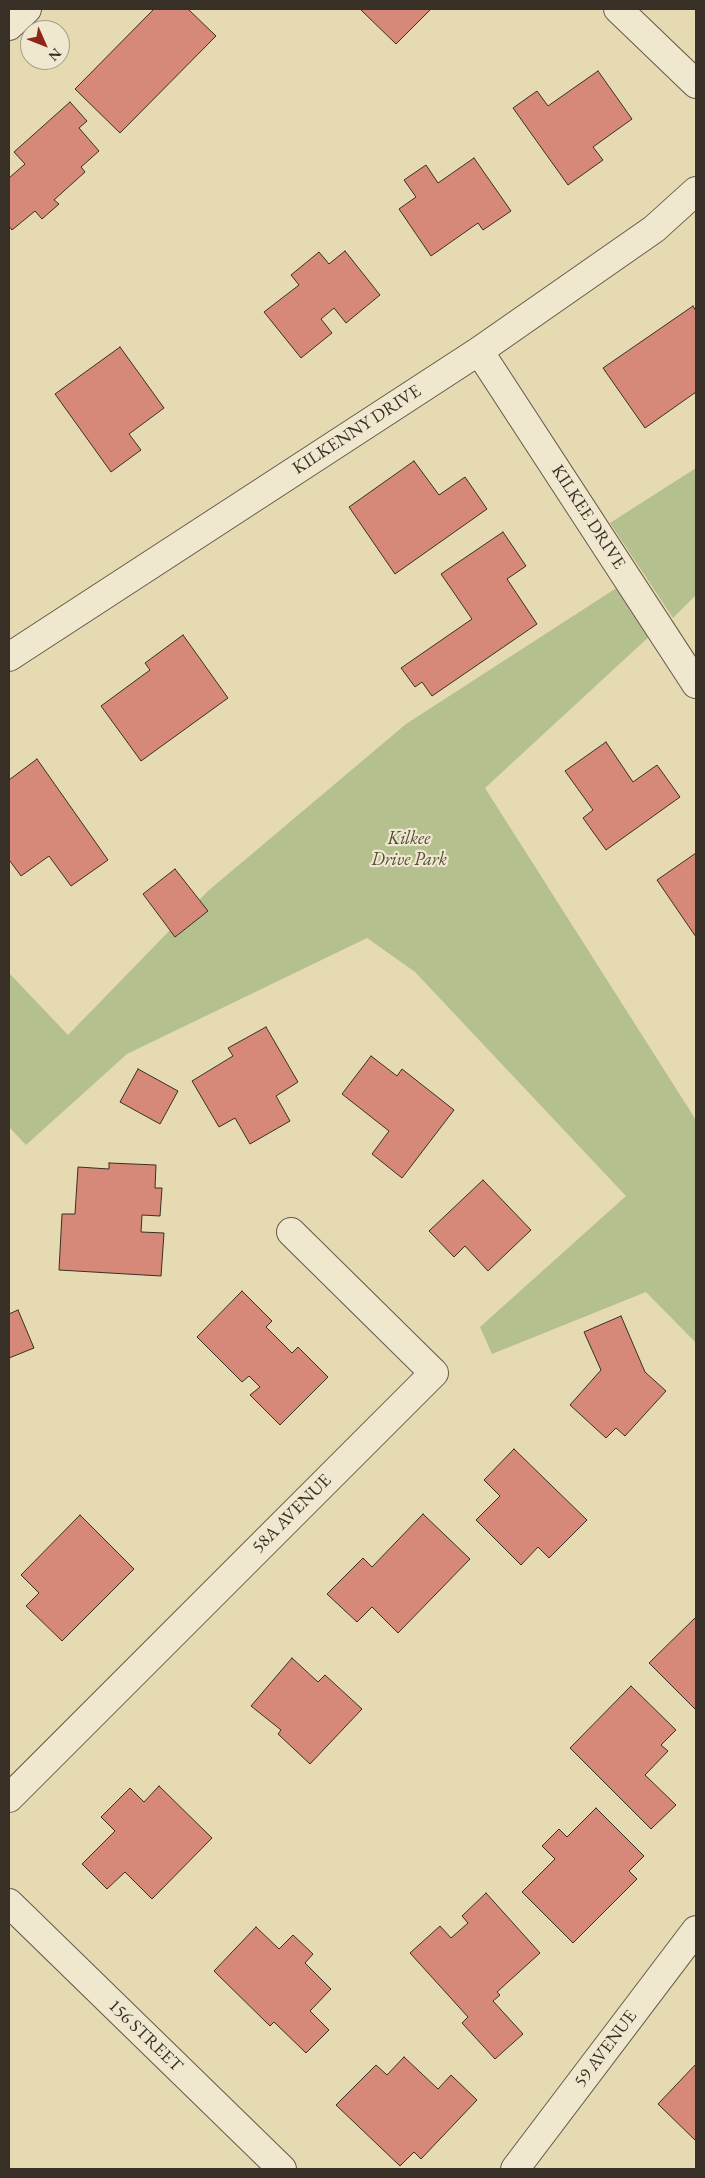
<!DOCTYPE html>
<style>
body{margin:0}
#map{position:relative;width:705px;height:2178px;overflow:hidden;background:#e6dab3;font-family:"EB Garamond",serif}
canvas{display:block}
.frame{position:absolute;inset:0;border:10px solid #382f26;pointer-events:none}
.north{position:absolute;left:20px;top:20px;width:50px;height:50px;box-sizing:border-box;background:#efe7ce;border:1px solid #a69d8b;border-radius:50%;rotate:134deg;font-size:14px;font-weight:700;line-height:20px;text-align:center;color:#382f26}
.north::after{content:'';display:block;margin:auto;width:18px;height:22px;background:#8f2418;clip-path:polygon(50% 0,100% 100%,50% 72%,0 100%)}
</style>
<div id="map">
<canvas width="705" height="2178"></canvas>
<div class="frame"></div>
<div class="north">N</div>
</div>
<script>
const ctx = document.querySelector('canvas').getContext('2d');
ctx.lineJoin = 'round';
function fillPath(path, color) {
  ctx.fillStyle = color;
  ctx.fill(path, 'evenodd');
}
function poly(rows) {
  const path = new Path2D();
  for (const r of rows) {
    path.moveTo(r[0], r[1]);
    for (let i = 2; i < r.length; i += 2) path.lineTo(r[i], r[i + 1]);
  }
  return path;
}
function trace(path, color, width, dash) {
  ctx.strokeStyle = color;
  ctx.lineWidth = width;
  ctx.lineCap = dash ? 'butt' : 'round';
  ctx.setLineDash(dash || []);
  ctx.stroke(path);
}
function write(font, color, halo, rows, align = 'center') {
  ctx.font = font + ' "EB Garamond",serif';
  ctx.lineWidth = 4.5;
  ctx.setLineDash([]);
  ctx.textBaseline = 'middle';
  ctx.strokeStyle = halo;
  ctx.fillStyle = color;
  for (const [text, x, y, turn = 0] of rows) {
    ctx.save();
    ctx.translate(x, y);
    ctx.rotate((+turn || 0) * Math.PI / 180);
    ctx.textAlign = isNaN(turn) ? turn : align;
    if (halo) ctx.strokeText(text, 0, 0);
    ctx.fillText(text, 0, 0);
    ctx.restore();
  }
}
fillPath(poly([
 [696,468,696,595,673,618,610,523],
 [618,587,653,633,485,788,696,1120,696,1343,646,1292,492,1354,480,1327,626,1196,415,972,367,938,127,1054,26,1145,9,1127,9,973,68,1035,208,891,406,724]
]), '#b4c08e');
const building = poly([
 [154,9,188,9,216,36,120,133,75,89,154,9],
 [360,9,431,9,396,44,360,9],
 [598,71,632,119,593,147,603,160,568,185,513,108,537,91,548,106,598,71],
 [70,102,87,121,79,128,99,151,81,167,85,172,54,200,59,204,42,219,35,211,12,230,9,226,9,178,25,164,14,152,70,102],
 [474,158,511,211,483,230,478,223,431,256,399,209,416,197,404,180,426,165,438,183,474,158],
 [345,251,380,295,346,323,334,308,321,319,332,333,301,358,264,312,299,285,291,275,319,252,329,264,345,251],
 [693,306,696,311,696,392,645,428,603,368,693,306],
 [120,347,164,408,129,434,141,450,111,472,55,394,120,347],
 [414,461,439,495,465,477,487,509,395,574,349,507,414,461],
 [503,532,526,566,507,579,537,624,432,696,422,682,415,687,401,668,472,619,441,574,503,532],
 [183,635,228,698,141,761,101,706,150,670,145,663,183,635],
 [606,742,633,782,657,765,680,797,606,850,583,818,593,810,565,771,606,742],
 [37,759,108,860,71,886,49,856,21,876,10,861,9,862,9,780,37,759],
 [696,853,696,937,657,880,696,853],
 [175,869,208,911,175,937,143,894,175,869],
 [266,1027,298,1082,276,1096,290,1121,250,1144,235,1118,219,1127,192,1081,233,1056,228,1048,266,1027],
 [371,1056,397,1076,402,1069,454,1110,402,1178,372,1154,389,1131,342,1094,371,1056],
 [138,1069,178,1091,160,1124,120,1102,138,1069],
 [109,1163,156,1165,155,1188,162,1188,160,1216,142,1215,141,1232,164,1233,161,1276,59,1270,62,1214,75,1214,78,1167,109,1169,109,1163],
 [483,1180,531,1230,488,1271,465,1246,454,1257,429,1231,483,1180],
 [242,1291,272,1321,266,1327,292,1353,298,1347,328,1377,280,1425,250,1395,260,1387,249,1376,242,1382,197,1337,242,1291],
 [18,1310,34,1348,9,1358,9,1314,18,1310],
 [621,1316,645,1372,666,1391,625,1436,616,1428,606,1438,570,1405,601,1370,584,1332,621,1316],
 [514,1449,587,1520,549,1558,538,1547,521,1565,476,1520,500,1496,484,1480,514,1449],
 [423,1514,470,1559,398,1633,372,1607,357,1622,327,1594,363,1558,372,1567,423,1514],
 [80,1515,134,1569,62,1641,26,1606,39,1593,21,1575,80,1515],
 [696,1617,696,1710,649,1663,696,1617],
 [292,1658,318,1682,325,1675,362,1709,310,1764,278,1734,281,1730,251,1706,292,1658],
 [631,1686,676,1730,661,1745,668,1751,645,1775,676,1805,651,1829,570,1748,631,1686],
 [159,1786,212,1838,152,1899,125,1872,107,1889,82,1864,115,1831,101,1817,130,1788,144,1802,159,1786],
 [596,1808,644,1856,629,1871,637,1879,573,1943,522,1892,555,1859,542,1846,559,1829,567,1837,596,1808],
 [486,1893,540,1953,497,1992,500,1995,493,2001,523,2034,495,2059,462,2023,468,2017,410,1953,440,1926,451,1938,468,1923,462,1916,486,1893],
 [256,1927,279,1949,293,1935,313,1954,305,1963,331,1989,310,2011,329,2030,306,2053,274,2022,270,2026,214,1971,256,1927],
 [404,2057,438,2089,451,2075,477,2100,421,2159,414,2152,400,2166,336,2105,376,2065,387,2075,404,2057],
 [696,2064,696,2141,658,2104,696,2064]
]);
fillPath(building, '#d78979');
trace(building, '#382f26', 1);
const minor = poly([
 [618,9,696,84],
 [9,26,27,9],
 [479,351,696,684],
 [9,657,479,351,654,229,696,191],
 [9,1798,434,1373,291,1232],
 [515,2169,696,1930]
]);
const tertiary = poly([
 [9,1903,282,2169]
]);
trace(minor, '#645a49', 30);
trace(tertiary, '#645a49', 30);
trace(minor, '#efe7ce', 28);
trace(tertiary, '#efe7ce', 28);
write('18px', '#382f26', '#efe7ce', [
 ["KILKENNY DRIVE",357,430,-33],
 ["KILKEE DRIVE",588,517,57],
 ["58A AVENUE",292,1514,-45],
 ["156 STREET",145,2036,44],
 ["59 AVENUE",606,2049,-53]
]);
write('italic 18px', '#514c3b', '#efe7ce', [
 ["Kilkee",409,839],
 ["Drive Park",409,860]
]);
</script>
